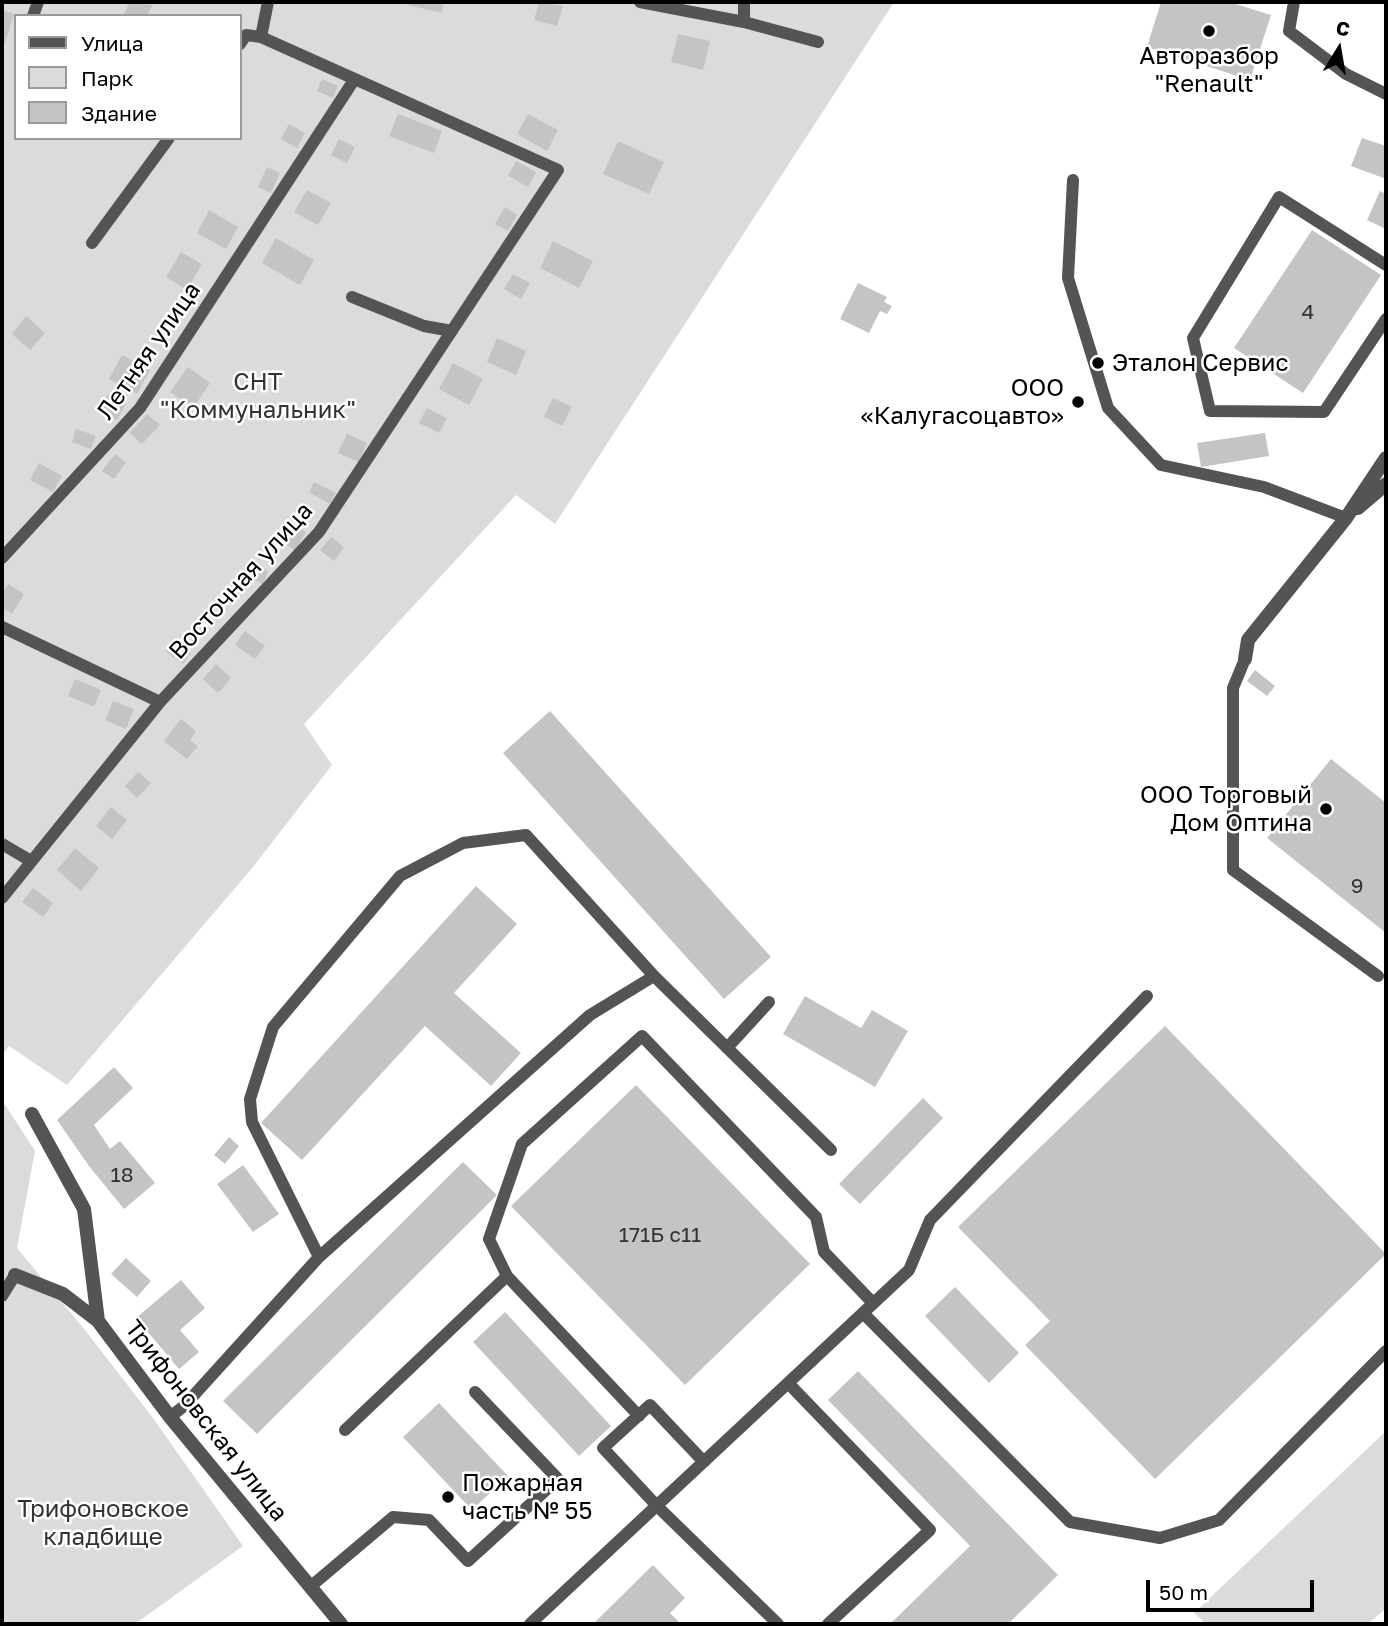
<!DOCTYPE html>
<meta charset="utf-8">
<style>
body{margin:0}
#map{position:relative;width:1388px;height:1626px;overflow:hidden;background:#fff;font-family:"Golos Text",sans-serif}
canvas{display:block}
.frame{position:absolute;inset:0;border:4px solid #000;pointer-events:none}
.legend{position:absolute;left:14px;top:14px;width:228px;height:126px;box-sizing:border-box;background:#fff;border:2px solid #999;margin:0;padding:9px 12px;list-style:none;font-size:21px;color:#000}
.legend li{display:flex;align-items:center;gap:14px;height:35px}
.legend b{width:35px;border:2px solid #999}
.north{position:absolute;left:1304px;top:14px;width:70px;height:70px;-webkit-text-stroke:5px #fff;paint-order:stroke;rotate:11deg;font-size:19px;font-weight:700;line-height:28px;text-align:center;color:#000}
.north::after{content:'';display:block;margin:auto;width:24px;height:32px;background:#000;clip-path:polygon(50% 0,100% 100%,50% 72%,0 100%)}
.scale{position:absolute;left:1146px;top:1580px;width:168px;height:32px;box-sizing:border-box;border:4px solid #000;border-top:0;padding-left:9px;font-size:21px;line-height:24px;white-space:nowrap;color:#000;-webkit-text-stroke:5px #fff;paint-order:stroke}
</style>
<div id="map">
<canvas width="1388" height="1626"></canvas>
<div class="frame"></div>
<ul class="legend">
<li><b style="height:9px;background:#545454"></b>Улица</li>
<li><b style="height:19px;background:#dbdbdb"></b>Парк</li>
<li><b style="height:19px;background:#c4c4c4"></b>Здание</li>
</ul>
<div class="north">С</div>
<div class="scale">50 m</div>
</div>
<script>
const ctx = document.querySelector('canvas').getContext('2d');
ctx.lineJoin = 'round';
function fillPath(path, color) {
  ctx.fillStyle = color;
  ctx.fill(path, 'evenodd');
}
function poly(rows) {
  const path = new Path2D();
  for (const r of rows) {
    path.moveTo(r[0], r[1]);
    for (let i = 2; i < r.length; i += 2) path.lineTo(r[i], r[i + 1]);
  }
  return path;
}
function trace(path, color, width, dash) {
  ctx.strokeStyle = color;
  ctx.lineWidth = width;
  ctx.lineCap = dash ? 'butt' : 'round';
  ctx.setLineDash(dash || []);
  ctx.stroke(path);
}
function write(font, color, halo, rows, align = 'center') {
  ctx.font = font + ' "Golos Text",sans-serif';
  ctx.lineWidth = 5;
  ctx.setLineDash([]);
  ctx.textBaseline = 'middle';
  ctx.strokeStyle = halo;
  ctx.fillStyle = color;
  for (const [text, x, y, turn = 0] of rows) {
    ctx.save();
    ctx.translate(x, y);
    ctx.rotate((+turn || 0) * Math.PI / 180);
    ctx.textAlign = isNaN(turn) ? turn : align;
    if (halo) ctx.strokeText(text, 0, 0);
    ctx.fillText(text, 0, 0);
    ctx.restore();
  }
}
fillPath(poly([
 [2,2,894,2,555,524,516,495,304,724,332,765,253,867,67,1085,9,1046,2,1055],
 [16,16,240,16,240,138,16,138],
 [2,1100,35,1151,17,1248,85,1330,153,1418,243,1546,135,1624,2,1624],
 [1386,1431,1386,1608,1368,1624,1206,1624,1194,1613]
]), '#dbdbdb');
fillPath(poly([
 [129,2,152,5,148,16,124,16],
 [409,2,444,2,442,13,408,5],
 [539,2,563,6,557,26,534,20],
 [1161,2,1229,2,1271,15,1250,80,1147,47],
 [2,10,14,14,5,43,2,42],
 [678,34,710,41,703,70,671,62],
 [322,79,338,86,333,98,317,91],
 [398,114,442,131,434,153,389,136],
 [528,114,558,130,547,151,517,134],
 [289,124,305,133,297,148,281,139],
 [1362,138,1386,146,1386,179,1351,166],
 [339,139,355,147,347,163,331,155],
 [618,141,664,162,649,194,603,174],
 [516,161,536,172,528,187,508,176],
 [267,167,280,173,271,193,258,187],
 [307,190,331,203,318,225,294,212],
 [1380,191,1386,194,1386,229,1367,220],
 [505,207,517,215,508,231,495,224],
 [209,210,238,227,226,249,197,233],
 [1312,230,1381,275,1303,393,1234,348],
 [276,238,314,260,300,285,262,263],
 [553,241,593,261,579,288,540,268],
 [181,252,202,264,187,290,166,277],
 [513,274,530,283,521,299,504,289],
 [858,283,887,297,884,302,892,306,887,314,880,311,869,333,840,319],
 [26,316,45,333,30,350,12,334],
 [497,338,526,351,516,375,487,362],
 [122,355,150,370,137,394,109,379],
 [453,363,483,379,469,405,439,389],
 [188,367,210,383,193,408,170,392],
 [108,394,126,404,117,420,99,410],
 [553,398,572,407,562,426,544,417],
 [427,408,447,418,439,433,419,423],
 [147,414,160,425,142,444,130,433],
 [76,429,96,436,91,449,72,442],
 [1265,433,1269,456,1201,467,1197,443],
 [347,434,367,443,359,462,338,453],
 [115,454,126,462,114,479,102,471],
 [39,463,62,476,53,492,30,480],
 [314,482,336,493,330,504,309,492],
 [286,521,306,532,295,550,276,539],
 [331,537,344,547,334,561,320,550],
 [248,563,268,571,263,584,242,576],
 [8,584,24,594,12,614,2,608,2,594],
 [245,631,265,646,255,659,235,645],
 [174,641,191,653,183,664,166,652],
 [216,664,231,678,218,693,203,679],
 [1255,670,1275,686,1267,696,1247,681],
 [75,679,101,690,94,707,68,696],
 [113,701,134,709,126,729,105,720],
 [550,711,771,957,724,999,503,753],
 [181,719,196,731,190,740,198,746,187,759,164,741],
 [1331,759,1386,803,1386,933,1267,838],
 [138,772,151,783,137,798,125,786],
 [111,807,127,820,112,839,96,826],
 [75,848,99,868,81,891,57,870],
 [476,886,517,924,454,993,521,1053,491,1086,425,1026,302,1160,261,1123],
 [33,888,53,903,43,917,22,902],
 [805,996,861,1028,872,1010,908,1031,875,1087,783,1034],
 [1165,1026,1386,1254,1155,1479,1025,1345,1050,1321,958,1227],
 [114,1067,133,1088,94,1125,110,1149,120,1141,155,1183,124,1209,89,1166,57,1120],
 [636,1085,810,1264,685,1385,511,1206],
 [923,1098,943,1118,860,1204,839,1184],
 [229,1137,239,1146,225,1164,214,1155],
 [463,1162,497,1195,257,1434,223,1401],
 [243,1165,279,1214,253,1232,217,1184],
 [126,1258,151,1281,137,1297,111,1274],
 [181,1280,205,1308,180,1330,199,1352,179,1369,136,1318],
 [955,1287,1019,1353,989,1383,925,1316],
 [505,1312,611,1426,579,1456,473,1342],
 [858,1371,1058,1575,1008,1624,890,1624,970,1546,828,1400],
 [439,1403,508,1476,472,1510,403,1437],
 [653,1565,685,1598,670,1613,681,1624,593,1624]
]), '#c4c4c4');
trace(poly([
 [640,2,744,22,818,42],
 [744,2,744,22],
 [1294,2,1289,31,1346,74,1386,94],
 [33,16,38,2],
 [261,37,268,2],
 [1073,180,1068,278,1108,408,1161,465,1264,487,1346,518],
 [92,243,169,138],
 [1386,265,1279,197,1193,338,1210,411,1324,412,1386,319],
 [352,297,424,326,452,331],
 [2,558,140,408,354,80],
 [2,627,160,702],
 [1245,659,1233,688,1233,870,1378,976],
 [2,844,31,861],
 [2,898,160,702,319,532,558,170,261,37,246,35,240,44],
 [727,1048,769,1002],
 [319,1257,252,1122,250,1099,273,1027,400,876,463,843,526,835,654,976],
 [507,1276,489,1239,522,1144,642,1036,816,1217,824,1252,873,1303],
 [2,1296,15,1275],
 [863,1313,1070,1522,1160,1538,1219,1520,1386,1351],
 [788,1383,930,1530,828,1624],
 [170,1417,184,1406,319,1257,590,1015,654,976,831,1150],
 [345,1430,507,1276,639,1416],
 [704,1462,650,1405,603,1448,657,1506,778,1624],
 [310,1587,393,1517,429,1520,468,1561,558,1479,475,1392],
 [530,1624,909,1270,930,1220,1147,996]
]), '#545454', 12);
trace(poly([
 [1358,508,1386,484],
 [1245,659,1248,640,1346,518,1386,458],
 [32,1114,84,1209,98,1321],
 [15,1275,63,1294,98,1321,170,1417,341,1624]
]), '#545454', 14);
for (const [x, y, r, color] of [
 [1209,31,7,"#000"],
 [1098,363,7,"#000"],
 [1078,402,7,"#000"],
 [1326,809,7,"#000"],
 [448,1497,7,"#000"]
]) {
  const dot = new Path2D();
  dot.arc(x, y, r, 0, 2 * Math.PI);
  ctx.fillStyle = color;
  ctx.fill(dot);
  trace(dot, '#fff', 2.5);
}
write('21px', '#313131', null, [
 ["4",1308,312],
 ["9",1357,886],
 ["18",122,1175],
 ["171Б с11",660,1235]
]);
write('24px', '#000', '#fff', [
 ["Авторазбор",1209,56,"center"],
 ["\"Renault\"",1209,84,"center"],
 ["Эталон Сервис",1112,363],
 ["ООО",1064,388,"right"],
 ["«Калугасоцавто»",1064,416,"right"],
 ["ООО Торговый",1312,795,"right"],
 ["Дом Оптина",1312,823,"right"],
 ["Пожарная",462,1483],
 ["часть № 55",462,1511]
], 'left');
write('24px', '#000', '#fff', [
 ["Летняя улица",149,351,-55],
 ["Восточная улица",241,581,-48],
 ["Трифоновская улица",206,1421,52]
]);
write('24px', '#323232', '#fff', [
 ["СНТ",258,382],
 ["\"Коммунальник\"",258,410],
 ["Трифоновское",103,1509],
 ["кладбище",103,1537]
]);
</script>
